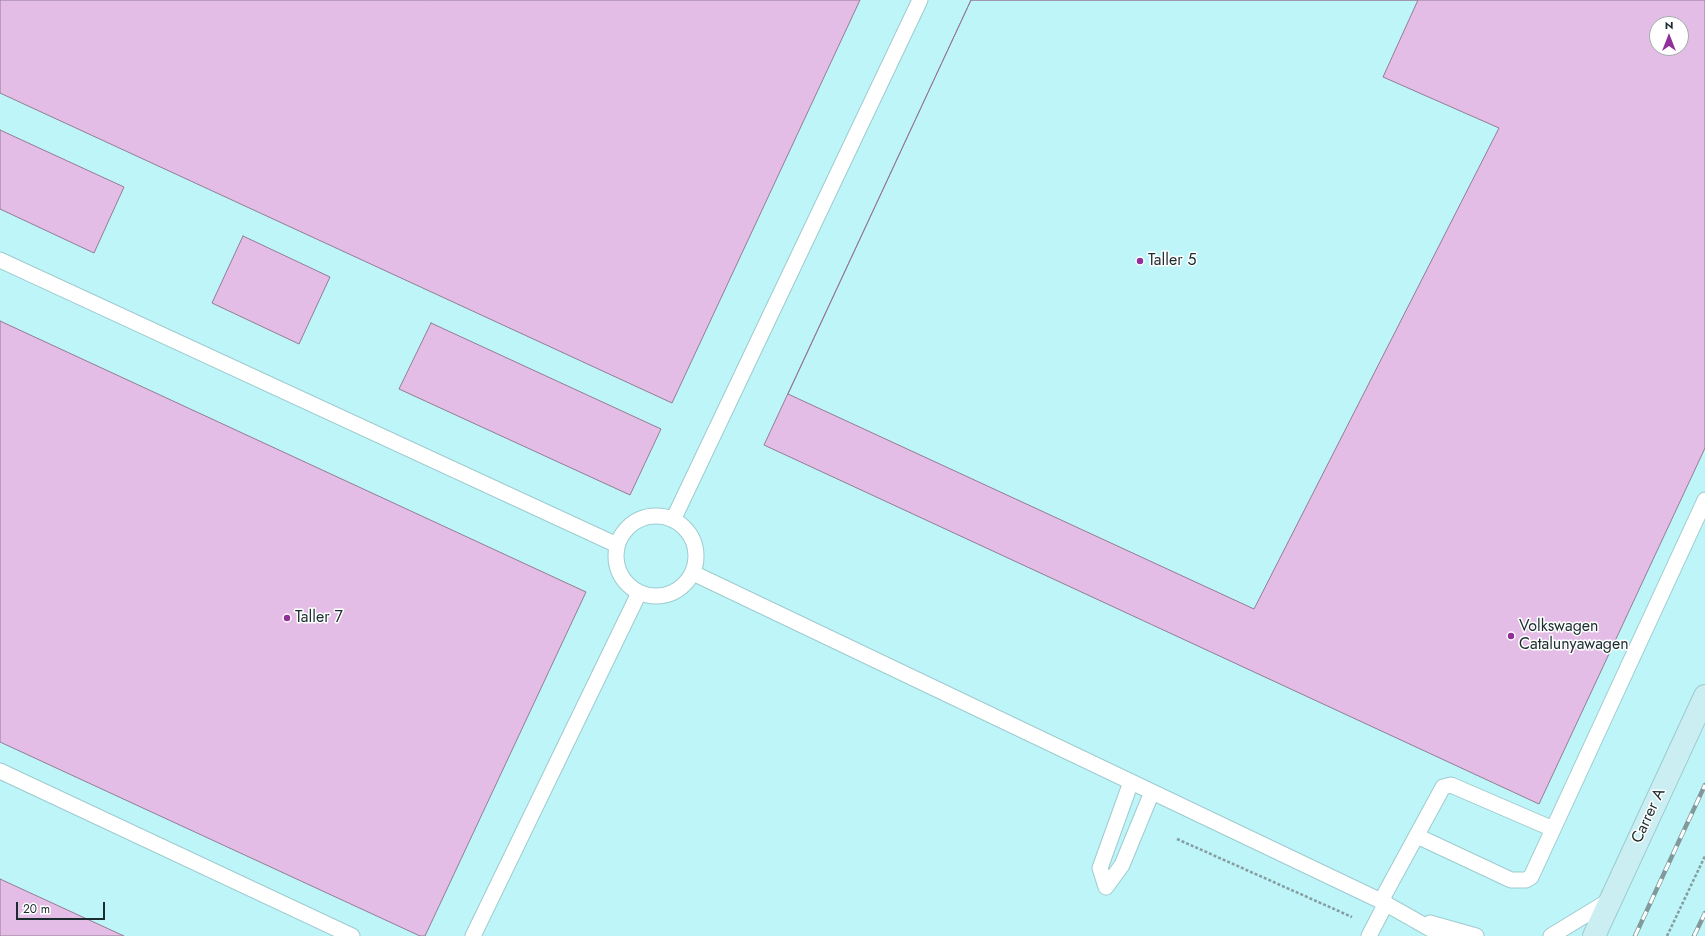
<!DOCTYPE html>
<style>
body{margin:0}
#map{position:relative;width:1705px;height:936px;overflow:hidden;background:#e0fcfe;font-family:Jost,sans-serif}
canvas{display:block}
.north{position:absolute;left:1649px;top:16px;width:40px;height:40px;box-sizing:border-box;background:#fff;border:1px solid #a3abab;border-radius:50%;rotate:0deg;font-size:11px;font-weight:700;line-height:16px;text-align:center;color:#1a2c2e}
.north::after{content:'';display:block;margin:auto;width:14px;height:18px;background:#90319a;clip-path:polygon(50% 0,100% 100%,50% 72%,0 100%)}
.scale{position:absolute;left:16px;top:902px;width:89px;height:18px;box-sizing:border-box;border:2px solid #1a2c2e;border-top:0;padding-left:5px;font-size:12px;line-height:14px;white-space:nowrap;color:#1a2c2e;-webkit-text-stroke:3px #fff;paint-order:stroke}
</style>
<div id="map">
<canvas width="1705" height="936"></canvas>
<div class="north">N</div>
<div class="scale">20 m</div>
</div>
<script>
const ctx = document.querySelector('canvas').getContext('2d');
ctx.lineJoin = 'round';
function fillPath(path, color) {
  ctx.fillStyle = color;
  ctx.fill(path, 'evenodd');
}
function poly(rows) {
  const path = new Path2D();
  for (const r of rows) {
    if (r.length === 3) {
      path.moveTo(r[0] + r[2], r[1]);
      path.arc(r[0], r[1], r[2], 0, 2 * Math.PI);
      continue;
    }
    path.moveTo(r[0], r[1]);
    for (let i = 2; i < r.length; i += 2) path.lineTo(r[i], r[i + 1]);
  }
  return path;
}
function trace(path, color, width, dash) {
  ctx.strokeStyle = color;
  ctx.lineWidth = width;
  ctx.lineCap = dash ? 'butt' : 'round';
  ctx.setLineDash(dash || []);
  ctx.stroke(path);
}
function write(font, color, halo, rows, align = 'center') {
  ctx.font = font + ' Jost,sans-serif';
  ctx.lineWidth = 3;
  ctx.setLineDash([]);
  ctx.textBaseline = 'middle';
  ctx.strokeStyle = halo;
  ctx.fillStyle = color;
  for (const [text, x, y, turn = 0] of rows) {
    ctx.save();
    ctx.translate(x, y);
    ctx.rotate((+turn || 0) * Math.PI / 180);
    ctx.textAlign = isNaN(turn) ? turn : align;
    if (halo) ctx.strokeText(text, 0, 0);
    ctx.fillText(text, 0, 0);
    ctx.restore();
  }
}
fillPath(poly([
 [0,0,1705,0,1705,936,0,936],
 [1657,24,1681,24,1681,48,1657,48]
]), '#bdf5f9');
const building = poly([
 [0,0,860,0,672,403,0,93,0,0],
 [971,0,1705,0,1705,448,1539,804,764,445,971,0],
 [1657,24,1681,24,1681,48,1657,48,1657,24],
 [971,0,1418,0,1383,77,1499,128,1254,609,788,394,971,0],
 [0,130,124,187,94,253,0,209,0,130],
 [243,236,330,277,299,344,212,303,243,236],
 [0,321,586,592,425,936,420,936,0,742,0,321],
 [431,323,661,429,630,495,399,389,431,323],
 [0,879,124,936,0,936,0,879]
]);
fillPath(building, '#e3bde6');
trace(building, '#947c96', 1);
const service = poly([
 [0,260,617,545],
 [656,556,40],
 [673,520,920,0],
 [693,573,1381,901,1443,936],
 [0,771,352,936],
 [1417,836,1511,880,1526,880,1531,877,1705,500],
 [1106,887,1100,868,1131,782],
 [1106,887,1122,865,1152,792],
 [1381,901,1443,787,1451,785,1553,829],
 [1430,923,1476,936],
 [473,936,639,593],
 [1369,936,1386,903],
 [1551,936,1610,900]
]);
const secondary = poly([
 [1594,936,1705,696]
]);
trace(service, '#9ecbce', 17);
trace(secondary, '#9ecbce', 24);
trace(poly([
 [1177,839,1352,917],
 [1667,936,1705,856]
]), '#869d9f', 2.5, [3, 2]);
trace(service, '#fff', 15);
trace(secondary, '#caeef1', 22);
const rail = poly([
 [1635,936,1705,785],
 [1694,936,1705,913]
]);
trace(rail, '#82999b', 4.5);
trace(rail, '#fff', 3, [9]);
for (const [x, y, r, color] of [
 [1140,261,4,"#90319a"],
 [287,618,4,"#90319a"],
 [1511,636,4,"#90319a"]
]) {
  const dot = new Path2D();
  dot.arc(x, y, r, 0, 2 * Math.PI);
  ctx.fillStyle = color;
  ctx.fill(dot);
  trace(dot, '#fff', 1.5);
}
write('16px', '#1a2c2e', '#fff', [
 ["Taller 5",1148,261],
 ["Taller 7",295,618],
 ["Volkswagen",1519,627],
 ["Catalunyawagen",1519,645]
], 'left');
write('16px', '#1a2c2e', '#fff', [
 ["Carrer A",1649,816,-65]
]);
</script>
